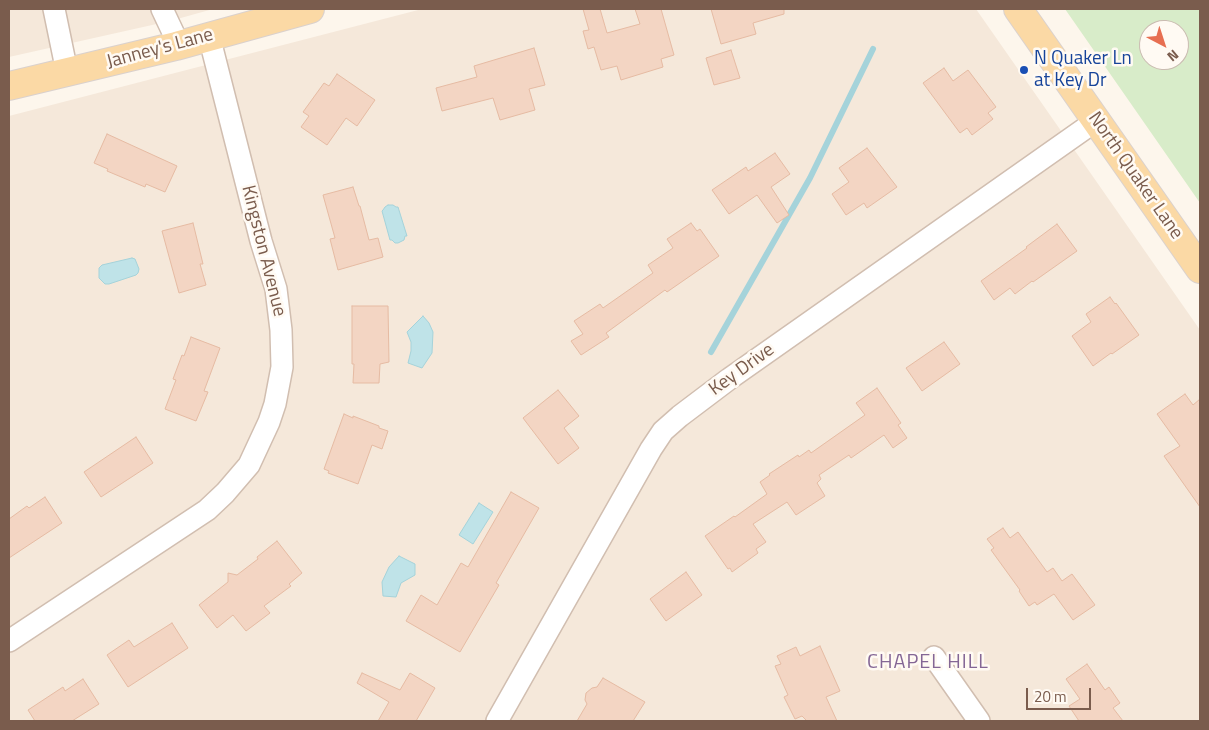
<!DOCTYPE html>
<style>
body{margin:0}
#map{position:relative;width:1209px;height:730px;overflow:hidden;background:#fdf6ec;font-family:"Titillium Web",sans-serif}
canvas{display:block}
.frame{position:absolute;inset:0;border:10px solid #7a5c4d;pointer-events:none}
.north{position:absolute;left:1139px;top:20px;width:50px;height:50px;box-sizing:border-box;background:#fffaf3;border:1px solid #cabbb1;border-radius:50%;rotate:140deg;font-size:14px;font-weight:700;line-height:20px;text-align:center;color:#7a5c4d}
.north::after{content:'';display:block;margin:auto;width:18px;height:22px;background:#e76f51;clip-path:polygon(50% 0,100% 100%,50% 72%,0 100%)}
.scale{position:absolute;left:1026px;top:688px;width:65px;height:22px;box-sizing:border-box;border:2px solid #7a5c4d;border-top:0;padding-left:6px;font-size:15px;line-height:18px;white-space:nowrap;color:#7a5c4d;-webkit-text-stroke:4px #fffaf3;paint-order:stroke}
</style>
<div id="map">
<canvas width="1209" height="730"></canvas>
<div class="frame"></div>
<div class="north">N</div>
<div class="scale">20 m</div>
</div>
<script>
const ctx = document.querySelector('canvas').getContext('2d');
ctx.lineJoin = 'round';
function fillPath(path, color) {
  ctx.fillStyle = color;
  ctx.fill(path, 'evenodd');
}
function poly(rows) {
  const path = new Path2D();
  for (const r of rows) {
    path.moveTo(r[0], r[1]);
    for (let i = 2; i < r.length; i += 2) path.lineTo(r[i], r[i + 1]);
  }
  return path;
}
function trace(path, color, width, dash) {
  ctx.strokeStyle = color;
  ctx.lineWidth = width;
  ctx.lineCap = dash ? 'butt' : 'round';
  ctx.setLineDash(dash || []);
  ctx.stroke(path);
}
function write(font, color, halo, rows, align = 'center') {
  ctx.font = font + ' "Titillium Web",sans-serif';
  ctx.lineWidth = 5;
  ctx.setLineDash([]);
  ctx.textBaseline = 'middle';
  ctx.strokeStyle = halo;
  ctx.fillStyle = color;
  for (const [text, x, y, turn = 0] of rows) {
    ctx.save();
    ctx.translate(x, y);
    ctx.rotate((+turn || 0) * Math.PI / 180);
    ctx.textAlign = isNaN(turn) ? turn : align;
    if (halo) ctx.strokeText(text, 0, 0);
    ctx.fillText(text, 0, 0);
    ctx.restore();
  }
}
fillPath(poly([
 [9,9,213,9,170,21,9,57],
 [422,9,976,9,1200,330,1200,721,9,721,9,116]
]), '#f5e8da');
fillPath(poly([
 [1065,9,1200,9,1200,203],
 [1149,30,1179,30,1179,60,1149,60]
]), '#d8ecc9');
const water = poly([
 [388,205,393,205,396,207,398,207,407,236,405,236,404,240,398,243,395,243,392,240,390,240,382,211,383,210,385,207,388,205],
 [132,258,135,259,139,269,138,273,136,275,109,284,105,284,99,278,99,268,102,265,132,258],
 [423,316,429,323,433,332,432,353,422,368,408,363,411,351,411,342,407,332,423,316],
 [479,503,493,512,473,544,459,535,479,503],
 [399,556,415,564,415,575,401,583,396,597,383,596,382,582,389,567,399,556]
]);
fillPath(water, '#bfe3e8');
trace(water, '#a5d3da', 1);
trace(poly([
 [711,352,810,178,873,49]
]), '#a5d3da', 6);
const building = poly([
 [583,9,600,9,607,33,640,24,635,9,661,9,674,55,661,59,663,67,621,80,617,66,601,70,594,47,588,49,583,31,589,30,583,9],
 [711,9,784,9,784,14,753,23,756,34,721,44,711,9],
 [534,48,545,85,529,89,535,110,500,120,493,98,442,111,436,88,477,77,474,66,534,48],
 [731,50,740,78,714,85,706,58,731,50],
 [944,68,953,81,968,70,996,107,988,113,993,119,972,135,967,128,960,133,923,83,944,68],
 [337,74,375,100,357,126,346,118,327,145,301,127,309,116,303,112,324,83,329,86,337,74],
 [107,134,177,166,165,192,146,184,145,187,107,171,108,169,94,163,107,134],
 [867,148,897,187,867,208,864,203,846,215,832,194,849,182,839,168,867,148],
 [775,153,790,174,771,187,789,215,777,223,757,195,729,214,712,190,746,167,748,171,775,153],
 [353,187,359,206,360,206,369,240,378,238,383,257,338,270,330,239,335,238,323,195,353,187],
 [193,223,203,264,200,264,206,285,179,293,162,231,193,223],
 [691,223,697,231,700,229,719,256,667,292,665,290,606,333,609,337,581,355,571,341,583,334,574,321,600,304,603,308,653,273,648,265,673,248,667,239,691,223],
 [1057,224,1077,251,1033,282,1032,281,1015,294,1010,288,994,300,981,281,1027,248,1026,247,1057,224],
 [1110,297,1115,304,1116,303,1139,335,1112,354,1111,353,1093,366,1072,336,1091,322,1086,314,1110,297],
 [352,306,388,306,389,362,380,364,379,383,353,383,354,364,352,364,352,306],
 [191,337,220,348,204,391,208,392,196,421,165,409,176,380,173,379,182,355,184,356,191,337],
 [944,342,960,364,922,391,906,368,944,342],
 [877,388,901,423,898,425,907,438,893,448,884,435,851,458,849,455,819,475,821,479,817,483,825,496,796,515,787,502,753,524,766,542,756,549,758,553,732,572,730,568,728,569,705,536,734,516,735,517,767,494,760,482,770,475,769,474,798,455,799,457,809,450,811,453,865,415,856,403,877,388],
 [558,390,579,416,564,428,579,448,558,464,523,418,558,390],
 [1185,394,1193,405,1200,399,1200,507,1164,456,1180,446,1157,414,1185,394],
 [344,414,353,418,353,416,379,426,379,428,388,431,382,449,372,445,358,484,328,473,329,471,324,469,344,414],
 [136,437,153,463,101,497,84,472,136,437],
 [511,492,539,508,496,583,499,585,460,652,406,621,421,595,437,605,461,563,468,567,511,492],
 [45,497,62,523,9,558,9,519,27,506,29,508,45,497],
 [1003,528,1010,538,1018,532,1047,572,1053,568,1062,581,1072,574,1095,605,1073,620,1054,594,1037,605,1035,602,1029,606,1019,591,1020,590,991,550,994,548,987,539,1003,528],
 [277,541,302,573,289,584,291,586,264,606,270,613,246,631,233,615,217,628,199,605,228,582,228,573,237,575,258,559,257,557,277,541],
 [686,572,702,595,666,621,650,599,686,572],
 [172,623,188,648,128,687,107,655,129,640,134,647,172,623],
 [820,646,840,691,826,697,837,721,807,721,802,716,795,719,784,697,788,695,775,666,781,664,777,656,796,647,800,656,820,646],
 [1087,664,1105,690,1109,687,1120,703,1113,708,1123,721,1079,721,1069,706,1080,699,1066,679,1087,664],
 [362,673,400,690,410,673,435,688,416,721,378,721,389,702,357,683,362,673],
 [603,678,645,702,633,721,577,721,587,704,585,700,586,693,592,688,597,687,603,678],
 [83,679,99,704,72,721,35,721,28,710,63,687,65,691,83,679]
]);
fillPath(building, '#f3d5c3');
trace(building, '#e6bba3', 1);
const minor = poly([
 [54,9,67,72],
 [162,9,179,45],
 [9,641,207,510,225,493,249,465,269,422,275,404,282,367,281,330,276,289,261,241,209,36],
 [934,657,979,721],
 [497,721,651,449,663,431,680,416,729,379,1097,120]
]);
const major = poly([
 [1018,9,1200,269],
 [9,86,176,46,310,9]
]);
trace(minor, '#d1beb0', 24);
trace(major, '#dad1cd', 30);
trace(minor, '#fff', 21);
trace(major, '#fbd9a5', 28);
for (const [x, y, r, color] of [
 [1024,70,5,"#1a4fb4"]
]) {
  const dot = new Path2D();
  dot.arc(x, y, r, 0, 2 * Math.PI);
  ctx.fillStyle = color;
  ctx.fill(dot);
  trace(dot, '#fffaf3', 2);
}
write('19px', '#7a5c4d', '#fffaf3', [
 ["Janney's Lane",160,49,-15],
 ["North Quaker Lane",1135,176,55],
 ["Kingston Avenue",263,251,76],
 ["Key Drive",742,370,-36]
]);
write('19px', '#164399', '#fffaf3', [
 ["N Quaker Ln",1034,59],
 ["at Key Dr",1034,81]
], 'left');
ctx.letterSpacing = '1px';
write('20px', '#846695', '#fffaf3', [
 ["CHAPEL HILL",928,663]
]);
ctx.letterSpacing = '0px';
</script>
